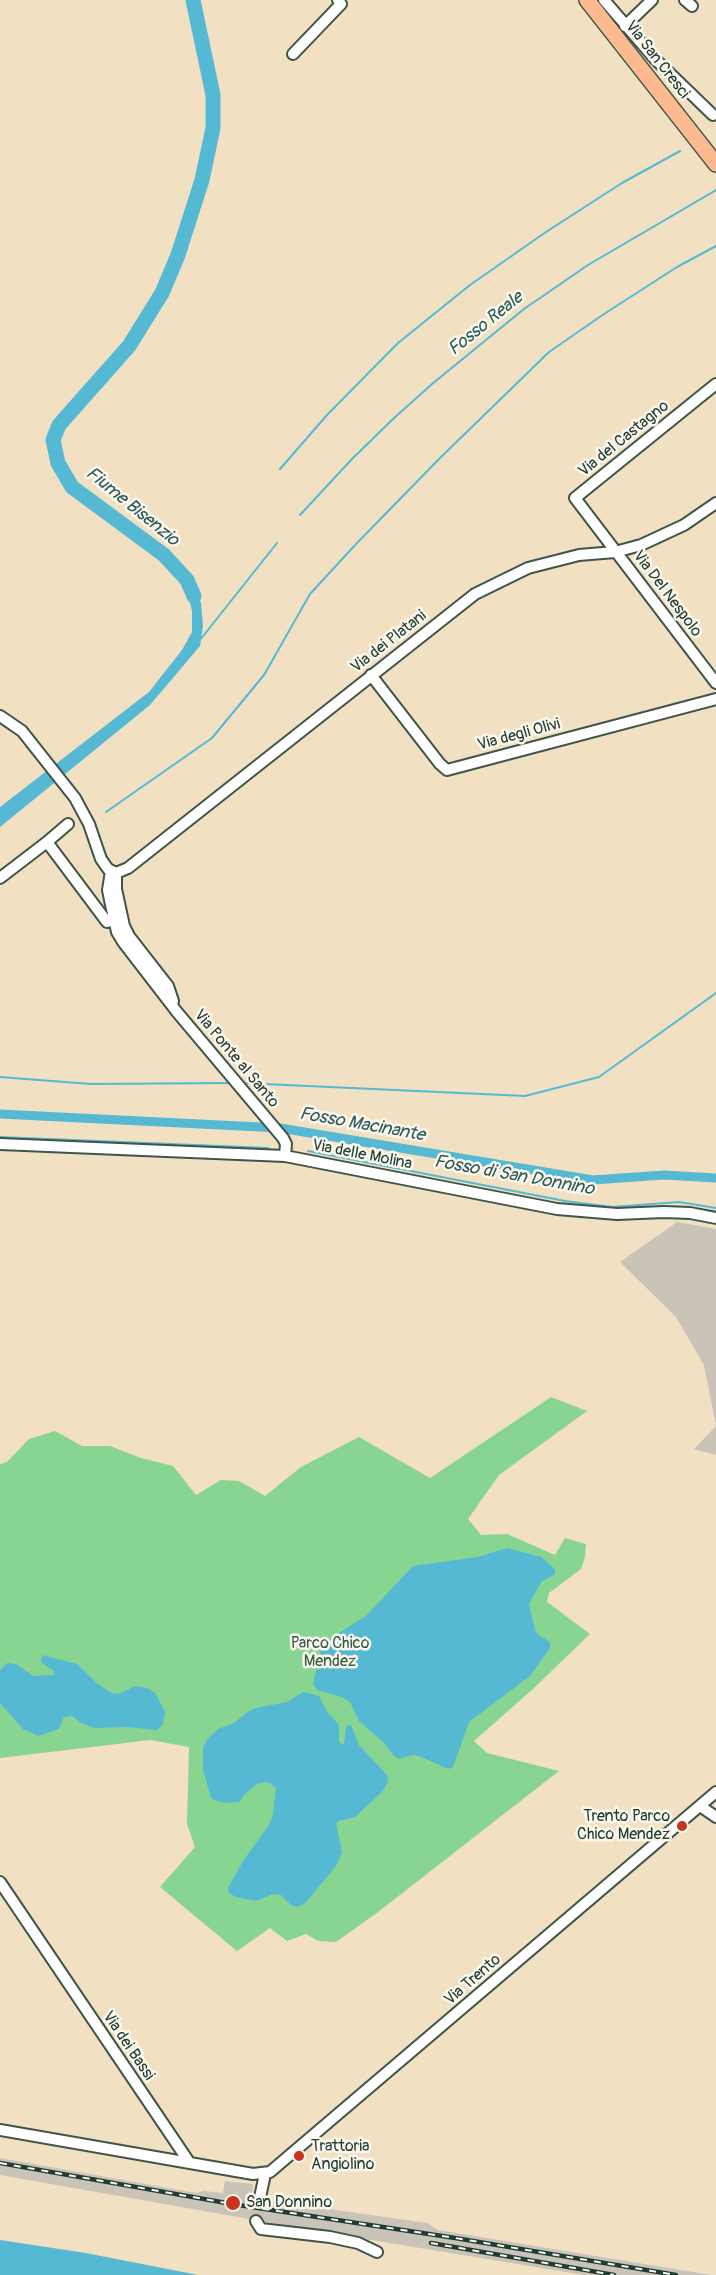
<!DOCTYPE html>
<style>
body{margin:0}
canvas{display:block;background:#f1e0c2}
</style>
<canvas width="716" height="2275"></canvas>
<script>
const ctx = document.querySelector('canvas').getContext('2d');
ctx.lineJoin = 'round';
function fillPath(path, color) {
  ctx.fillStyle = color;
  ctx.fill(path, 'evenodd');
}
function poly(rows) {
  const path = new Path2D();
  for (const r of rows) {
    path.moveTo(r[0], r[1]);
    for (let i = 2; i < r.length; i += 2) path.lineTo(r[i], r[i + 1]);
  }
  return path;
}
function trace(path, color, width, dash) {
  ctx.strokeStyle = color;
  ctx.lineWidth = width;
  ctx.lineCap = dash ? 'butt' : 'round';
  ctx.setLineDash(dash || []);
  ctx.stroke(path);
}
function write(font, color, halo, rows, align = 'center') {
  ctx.font = font + ' Pangolin,sans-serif';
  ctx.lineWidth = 5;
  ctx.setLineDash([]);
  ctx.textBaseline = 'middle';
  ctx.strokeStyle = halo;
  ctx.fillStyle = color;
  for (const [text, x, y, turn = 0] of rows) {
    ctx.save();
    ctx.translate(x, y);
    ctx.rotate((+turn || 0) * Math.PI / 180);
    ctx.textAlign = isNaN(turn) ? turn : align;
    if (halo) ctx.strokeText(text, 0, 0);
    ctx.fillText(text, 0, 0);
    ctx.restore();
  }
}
fillPath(poly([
 [677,1222,716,1229,716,1455,694,1449,716,1426,704,1365,676,1317,620,1262],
 [0,2158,196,2193,204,2191,223,2193,225,2181,253,2184,252,2198,427,2223,438,2230,711,2275,584,2275,335,2234,0,2175]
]), '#cac3b8');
fillPath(poly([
 [551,1397,587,1411,499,1475,468,1519,481,1535,507,1534,555,1555,565,1538,586,1544,585,1557,581,1569,549,1593,547,1602,590,1634,534,1688,474,1741,487,1753,559,1771,378,1912,336,1942,318,1941,306,1934,287,1941,270,1928,237,1951,160,1887,195,1847,187,1824,189,1747,150,1740,0,1758,0,1464,7,1462,29,1439,55,1431,82,1446,110,1446,141,1458,173,1466,196,1495,221,1480,239,1481,265,1496,301,1467,359,1437,430,1478]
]), '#88d491');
fillPath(poly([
 [191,577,201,603,203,626,200,646,150,705,0,827,0,807,149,692,182,650,192,632,192,611,188,595,180,581],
 [507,1548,541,1557,555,1569,555,1574,541,1582,529,1604,536,1633,550,1642,550,1648,530,1676,469,1722,453,1767,448,1769,419,1756,413,1755,399,1759,394,1756,383,1742,359,1721,350,1702,342,1697,317,1690,313,1684,323,1643,366,1616,413,1566,478,1557],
 [42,1655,77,1664,97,1683,111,1693,119,1694,135,1686,147,1688,155,1693,165,1712,163,1724,157,1730,127,1727,94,1728,81,1723,72,1716,64,1717,59,1729,38,1736,23,1729,0,1703,0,1670,7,1663,16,1664,33,1676,54,1675,54,1671,41,1662],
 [304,1692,319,1696,328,1713,339,1725,339,1741,342,1745,344,1744,346,1726,351,1725,359,1745,387,1775,388,1782,382,1792,355,1817,339,1821,336,1823,342,1852,336,1866,306,1902,298,1907,291,1905,281,1895,273,1894,256,1901,236,1897,229,1893,228,1888,243,1861,269,1825,273,1815,276,1788,270,1783,264,1782,257,1784,244,1795,239,1802,225,1803,214,1800,211,1798,203,1770,203,1747,208,1738,218,1729,234,1723,249,1711,256,1708,287,1702],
 [0,2240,86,2253,198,2275,0,2275]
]), '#55b9d4');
trace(poly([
 [280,469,327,415,398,343,470,285,546,232,622,183,680,151],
 [300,515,352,459,393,419,432,384,524,309,588,265,716,190],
 [200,640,277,543],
 [106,812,212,738,264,675,310,594,357,543,439,459,549,352,604,314,677,267,716,246],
 [0,1077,91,1084,231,1083],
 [243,1083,525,1096,599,1077,716,993],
 [0,1137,268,1148],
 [308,1151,565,1201,612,1207,679,1202,716,1208]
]), '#55b9d4', 2);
trace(poly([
 [0,1114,280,1128,593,1180,664,1175,716,1178]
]), '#55b9d4', 9);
trace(poly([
 [193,0,213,95,213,128,202,180,178,255,162,293,129,346,59,425,53,440,58,463,72,487,164,555,187,580,194,596]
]), '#55b9d4', 15);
trace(poly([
 [256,2221,259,2202]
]), '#c7bfa6', 10, [10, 5]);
const minor = poly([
 [604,0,655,59,713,115],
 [685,0,692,6],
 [625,26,652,0],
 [293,54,341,4,338,0],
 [716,384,575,498,716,683],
 [371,675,440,764,447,770,716,699],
 [0,716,22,731,75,798,89,824,101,859,108,869,116,873],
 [68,824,47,842,107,922,120,918],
 [111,871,108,890,110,900,117,932,123,942,177,1012,283,1138,286,1144,285,1156],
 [116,873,128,868,475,594,528,568,579,555,615,552,641,545,684,525,716,503],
 [116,877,116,889,124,926,129,936,168,986,173,1001],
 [0,878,47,842],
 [0,1144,285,1156,557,1209,617,1214,664,1212,690,1213,716,1218],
 [700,1806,716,1817],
 [0,1882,189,2162],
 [0,2130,253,2174,270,2172,716,1792],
 [259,2202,265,2174],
 [256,2221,261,2229,330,2237,358,2243,377,2252]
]);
const primary = poly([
 [587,0,716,164]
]);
trace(minor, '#3e5549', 14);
trace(primary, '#3e5549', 18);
trace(minor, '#fff', 10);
trace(primary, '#fcba8e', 15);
const rail = poly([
 [0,2163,232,2204,455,2238,676,2275],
 [431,2243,614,2275]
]);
trace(rail, '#1f3d34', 4.5);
trace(rail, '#fbf7ec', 2, [7]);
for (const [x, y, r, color] of [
 [682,1826,6,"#c8321e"],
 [299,2156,6,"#c8321e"],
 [233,2203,8,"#c8321e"]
]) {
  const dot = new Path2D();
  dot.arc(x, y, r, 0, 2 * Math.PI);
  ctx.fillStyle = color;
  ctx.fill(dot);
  trace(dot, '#fbf7ec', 2);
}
write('16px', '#1f3d34', '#fbf7ec', [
 ["Via San Cresci",657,60,52],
 ["Via del Castagno",624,439,-39],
 ["Via Del Nespolo",667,594,53],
 ["Via dei Platani",389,642,-38],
 ["Via degli Olivi",519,735,-15],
 ["Via Ponte al Santo",236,1059,50],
 ["Via delle Molina",362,1155,11],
 ["Via Trento",473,1980,-41],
 ["Via dei Bassi",128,2046,56]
]);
write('16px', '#345b47', '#fbf7ec', [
 ["Parco Chico",330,1644],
 ["Mendez",330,1662]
]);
write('16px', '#1f3d34', '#fbf7ec', [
 ["Trento Parco",670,1817,"right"],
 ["Chico Mendez",670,1835,"right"],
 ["Trattoria",311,2147],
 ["Angiolino",311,2165],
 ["San Donnino",246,2203]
], 'left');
write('italic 18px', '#2c5c5c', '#fbf7ec', [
 ["Fosso Reale",486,324,-39],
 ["Fiume Bisenzio",132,507,39],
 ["Fosso Macinante",362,1125,10],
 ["Fosso di San Donnino",514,1176,10]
]);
</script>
